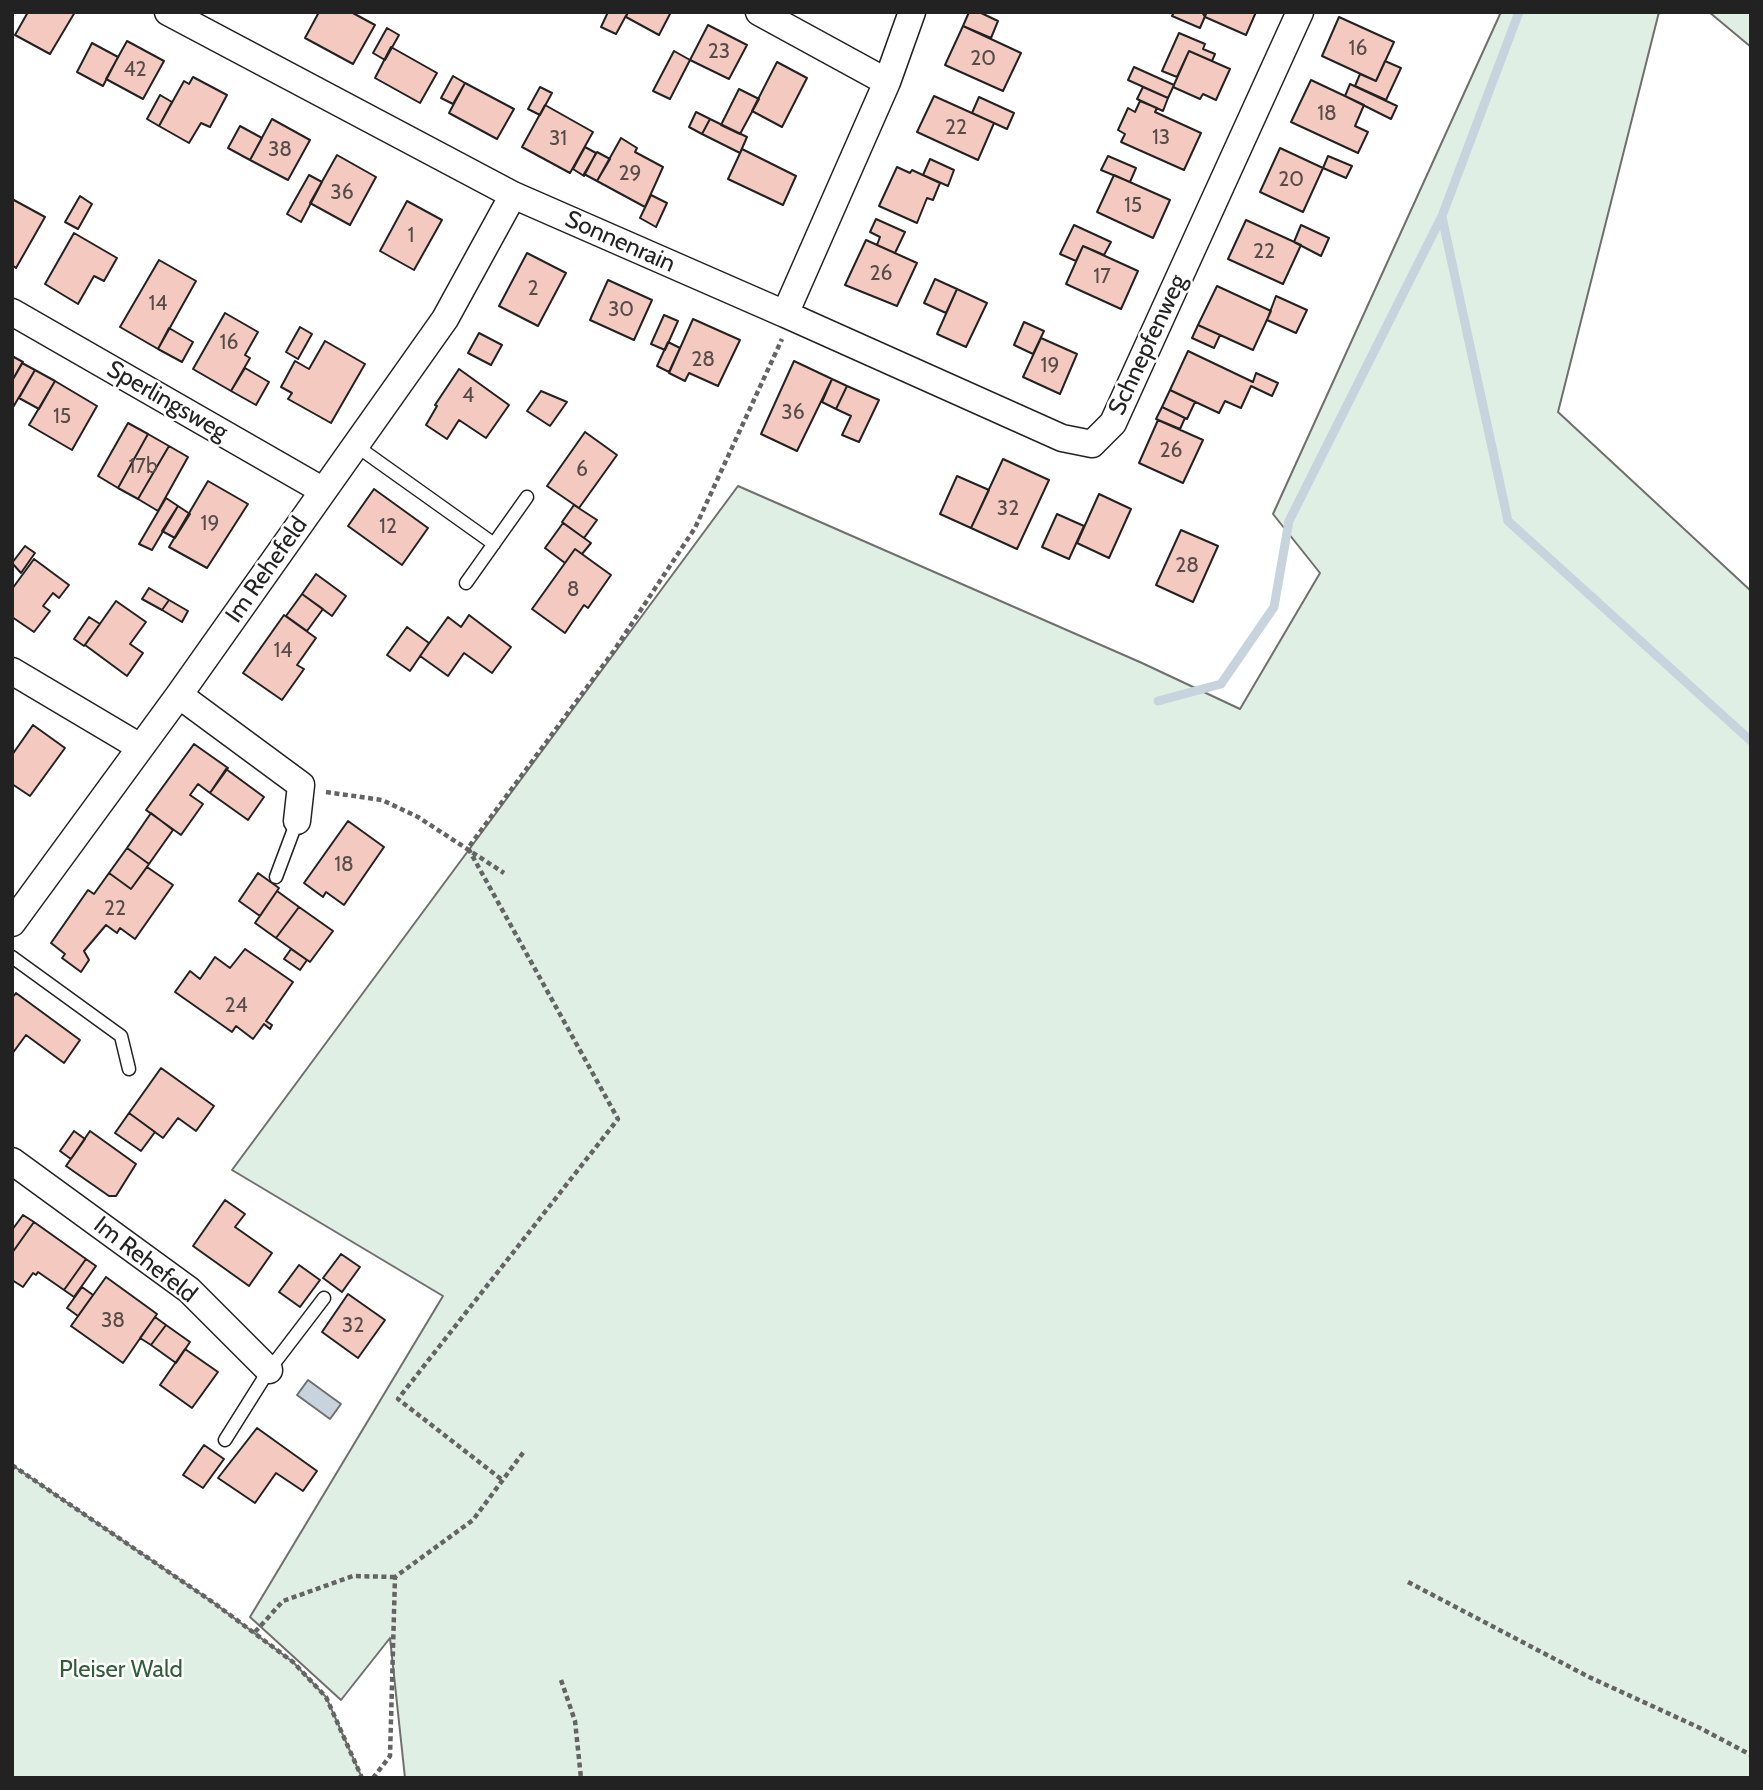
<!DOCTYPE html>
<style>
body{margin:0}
#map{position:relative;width:1763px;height:1790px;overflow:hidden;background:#fff;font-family:Cabin,sans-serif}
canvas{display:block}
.frame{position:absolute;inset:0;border:14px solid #222;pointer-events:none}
</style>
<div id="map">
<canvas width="1763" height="1790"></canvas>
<div class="frame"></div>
</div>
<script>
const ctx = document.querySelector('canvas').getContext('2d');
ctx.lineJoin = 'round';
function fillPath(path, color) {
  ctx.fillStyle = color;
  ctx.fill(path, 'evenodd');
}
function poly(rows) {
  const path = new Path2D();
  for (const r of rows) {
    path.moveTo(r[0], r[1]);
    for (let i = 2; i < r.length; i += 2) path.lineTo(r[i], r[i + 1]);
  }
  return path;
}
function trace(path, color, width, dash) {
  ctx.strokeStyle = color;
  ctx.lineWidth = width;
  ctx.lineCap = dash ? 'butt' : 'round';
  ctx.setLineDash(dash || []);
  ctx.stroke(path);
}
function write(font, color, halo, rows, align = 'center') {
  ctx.font = font + ' Cabin,sans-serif';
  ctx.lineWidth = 5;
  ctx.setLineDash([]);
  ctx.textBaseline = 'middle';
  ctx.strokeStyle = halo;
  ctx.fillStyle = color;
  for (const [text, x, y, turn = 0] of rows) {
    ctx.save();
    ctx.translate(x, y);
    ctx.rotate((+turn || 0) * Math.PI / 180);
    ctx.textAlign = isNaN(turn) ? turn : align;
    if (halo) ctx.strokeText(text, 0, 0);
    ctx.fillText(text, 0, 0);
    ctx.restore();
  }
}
const green = poly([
 [1501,12,1659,12,1558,412,1751,591,1751,1778,405,1778,390,1638,341,1700,250,1617,443,1296,232,1170,738,486,1142,663,1240,709,1320,573,1273,514,1501,12],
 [1709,12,1751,12,1751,47,1709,12],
 [12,1465,214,1603,293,1662,326,1697,362,1778,12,1778,12,1465]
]);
fillPath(green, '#e0efe3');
trace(green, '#6f6f6f', 2);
const water = poly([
 [308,1380,341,1404,330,1419,297,1395,308,1380]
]);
fillPath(water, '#c7d3dd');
trace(water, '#6f6f6f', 2);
trace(poly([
 [1442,217,1508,521,1751,741],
 [1158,701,1221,684,1274,607,1289,521,1442,216,1519,12]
]), '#c7d3dd', 9);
const building = poly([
 [28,12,75,12,50,54,15,35,28,12],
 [319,12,351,12,375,25,353,64,305,38,319,12],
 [608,12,628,12,616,34,601,27,608,12],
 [628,12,671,12,659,35,626,17,628,12],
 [969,12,979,12,998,21,991,38,963,26,969,12],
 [1174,12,1202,12,1206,14,1200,28,1172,16,1174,12],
 [1202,12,1256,12,1246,35,1205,17,1202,12],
 [1339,17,1394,42,1376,81,1322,56,1339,17],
 [708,25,747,45,729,79,690,60,708,25],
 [963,26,1021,53,1003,91,945,65,963,26],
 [387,28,399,35,385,60,373,53,387,28],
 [1179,33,1205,44,1203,49,1215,54,1212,61,1189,51,1177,77,1162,71,1179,33],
 [127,41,164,61,143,99,106,79,127,41],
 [92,43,118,57,103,86,77,72,92,43],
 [391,47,437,73,420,103,375,78,391,47],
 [674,51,690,60,670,99,653,91,674,51],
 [1189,51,1230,69,1216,100,1203,94,1200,99,1173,87,1189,51],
 [1385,61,1401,68,1386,100,1355,86,1360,74,1376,81,1385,61],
 [777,62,807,78,782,127,752,111,777,62],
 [1134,67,1174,85,1168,98,1128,80,1134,67],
 [453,76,465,83,453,104,441,98,453,76],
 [193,77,227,95,210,127,201,123,189,143,159,126,184,81,189,84,193,77],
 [1311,80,1364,105,1355,126,1368,132,1358,153,1291,122,1311,80],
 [465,83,514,109,497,139,449,113,465,83],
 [1350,84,1397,106,1391,119,1345,96,1350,84],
 [540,87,552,93,540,115,528,109,540,87],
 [1143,87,1168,98,1163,111,1137,99,1143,87],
 [739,89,759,99,740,134,721,125,739,89],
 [160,95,172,102,159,126,147,119,160,95],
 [934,96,994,123,978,160,917,132,934,96],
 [979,97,1014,113,1007,129,972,113,979,97],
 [1140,101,1157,108,1155,112,1201,133,1184,170,1121,142,1125,134,1118,130,1128,108,1135,112,1140,101],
 [545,105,593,132,570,173,522,147,545,105],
 [696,112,710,119,702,134,689,127,696,112],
 [272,119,310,140,288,180,250,160,272,119],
 [710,119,747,137,740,153,702,134,710,119],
 [240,126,262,138,250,160,228,148,240,126],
 [621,138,637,148,635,152,663,167,645,207,597,181,621,138],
 [585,147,596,153,584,176,573,169,585,147],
 [1280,148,1323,168,1303,212,1260,192,1280,148],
 [742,149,796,176,783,205,728,179,742,149],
 [597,152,610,159,597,181,584,174,597,152],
 [337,155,376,177,350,225,310,203,337,155],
 [1108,156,1136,168,1130,182,1101,170,1108,156],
 [1328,156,1352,166,1346,178,1323,168,1328,156],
 [930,159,954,170,948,186,923,175,930,159],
 [897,167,910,173,912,170,940,183,933,200,927,198,917,223,879,206,897,167],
 [309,175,322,182,301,222,287,214,309,175],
 [1114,175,1170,200,1153,238,1097,212,1114,175],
 [651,195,667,203,656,227,640,218,651,195],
 [80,196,92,204,78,229,65,222,80,196],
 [12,199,45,217,16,268,12,265,12,199],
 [407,201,442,220,414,270,380,251,407,201],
 [876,219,905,232,895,253,877,245,880,237,870,232,876,219],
 [1246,220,1301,245,1283,284,1228,259,1246,220],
 [1074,225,1111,242,1104,255,1083,246,1076,261,1060,254,1074,225],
 [1301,225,1329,238,1321,256,1294,242,1301,225],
 [74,233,117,258,104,281,94,276,78,304,45,284,74,233],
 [866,240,917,263,897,306,845,285,866,240],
 [1083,246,1138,271,1121,309,1066,284,1083,246],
 [527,253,566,273,538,326,499,306,527,253],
 [159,260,196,281,158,349,120,327,159,260],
 [935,279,957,289,946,313,924,303,935,279],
 [608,280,652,300,634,340,590,320,608,280],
 [1217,286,1271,311,1253,350,1198,325,1217,286],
 [957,289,987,303,966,347,937,334,957,289],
 [1276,296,1307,310,1296,333,1267,320,1276,296],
 [225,313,258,332,245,355,250,358,231,391,193,369,225,313],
 [664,315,678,321,665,350,651,344,664,315],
 [693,319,740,340,718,386,689,373,685,381,669,373,693,319],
 [1024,322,1044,331,1033,354,1014,345,1024,322],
 [1198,325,1220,335,1214,348,1192,338,1198,325],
 [300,327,312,334,298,359,286,352,300,327],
 [169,328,193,342,182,362,158,349,169,328],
 [479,333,502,345,491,365,468,353,479,333],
 [1041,338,1077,354,1060,394,1023,377,1041,338],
 [325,341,365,364,331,423,288,399,292,393,281,387,295,361,309,369,325,341],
 [668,342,680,348,669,372,657,366,668,342],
 [1188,351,1253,382,1256,373,1278,383,1272,396,1251,386,1241,408,1225,401,1219,413,1170,390,1188,351],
 [12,356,23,362,12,381,12,356],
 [794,361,832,379,797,451,761,434,794,361],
 [22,363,35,370,12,409,12,381,22,363],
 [245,368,269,382,256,405,231,391,245,368],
 [459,369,509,405,486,438,459,420,447,439,426,425,437,406,435,405,459,369],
 [35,370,55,381,39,409,19,398,35,370],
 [832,379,847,386,836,409,822,402,832,379],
 [55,381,97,406,72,450,29,425,55,381],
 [847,386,879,400,859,442,842,435,851,416,836,409,847,386],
 [1170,390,1195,402,1187,419,1162,407,1170,390],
 [541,391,567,402,550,426,527,411,541,391],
 [1162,407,1185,418,1180,429,1156,419,1162,407],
 [1158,420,1203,440,1183,483,1139,463,1158,420],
 [128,423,148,434,118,488,98,476,128,423],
 [585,432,617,455,579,508,547,486,585,432],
 [148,434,169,446,138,499,118,488,148,434],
 [169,446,188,457,158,511,138,499,169,446],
 [1003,459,1049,480,1017,549,971,528,1003,459],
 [957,476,989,490,971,528,940,514,957,476],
 [208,481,248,504,207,568,169,547,208,481],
 [374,489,428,528,402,565,348,526,374,489],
 [1099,494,1131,509,1109,558,1077,543,1099,494],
 [166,498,178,506,152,550,139,544,166,498],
 [574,505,597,520,584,538,562,522,574,505],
 [178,506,190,514,175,538,162,531,178,506],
 [1057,514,1084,526,1069,559,1042,547,1057,514],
 [563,523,591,543,582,554,575,549,565,563,545,548,563,523],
 [1181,530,1218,546,1193,602,1156,585,1181,530],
 [25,546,35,553,21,573,12,563,25,546],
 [575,549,611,575,588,608,584,605,565,633,532,609,575,549],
 [34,559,69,585,59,598,53,593,43,606,50,611,34,632,12,617,12,589,34,559],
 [316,574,346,596,332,616,302,594,316,574],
 [149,588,169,600,162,610,142,599,149,588],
 [302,594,323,609,307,631,286,616,302,594],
 [169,600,188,611,182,622,162,610,169,600],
 [116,601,146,622,130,644,143,653,127,676,85,645,116,601],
 [284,615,316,638,297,665,304,669,282,700,243,673,284,615],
 [469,615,511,647,492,673,464,653,448,676,420,656,448,617,461,627,469,615],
 [89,617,100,624,84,646,74,639,89,617],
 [407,627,429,643,410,671,387,655,407,627],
 [33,725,65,748,30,796,12,784,12,755,33,725],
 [194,744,228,768,210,793,198,784,190,795,203,804,181,835,146,810,194,744],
 [226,769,264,797,248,820,210,793,226,769],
 [151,813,173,830,149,864,127,848,151,813],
 [348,821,384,847,344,905,326,892,323,897,304,883,348,821],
 [127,848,149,864,131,889,109,873,127,848],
 [147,867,173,885,135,939,120,928,117,933,106,925,84,951,89,960,81,972,62,958,65,954,51,943,88,890,94,894,109,873,131,889,147,867],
 [258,873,279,888,260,916,239,901,258,873],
 [277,891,299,907,276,938,255,923,277,891],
 [299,907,333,931,310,962,276,938,299,907],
 [245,949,293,982,266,1021,272,1025,270,1029,264,1024,253,1039,236,1026,232,1032,175,992,190,971,200,979,215,957,230,968,245,949],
 [291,949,307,960,300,970,284,959,291,949],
 [16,993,80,1040,64,1063,26,1035,12,1054,12,998,16,993],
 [161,1068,214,1106,196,1131,178,1118,163,1138,129,1113,161,1068],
 [129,1113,155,1132,141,1151,115,1133,129,1113],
 [74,1131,85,1139,71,1159,60,1151,74,1131],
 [90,1131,136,1164,116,1196,109,1196,66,1166,90,1131],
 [225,1200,245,1214,235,1227,272,1253,249,1286,193,1246,225,1200],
 [23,1215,34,1222,12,1253,12,1230,23,1215],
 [34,1222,86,1259,64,1290,38,1272,36,1275,33,1273,23,1287,12,1280,12,1253,34,1222],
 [341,1254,360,1267,342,1292,323,1278,341,1254],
 [86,1259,96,1266,74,1297,64,1290,86,1259],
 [299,1265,320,1280,300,1307,279,1292,299,1265],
 [106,1277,157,1314,123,1363,71,1326,106,1277],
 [82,1287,93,1295,78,1316,67,1308,82,1287],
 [348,1294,385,1320,358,1358,322,1332,348,1294],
 [155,1317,166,1325,151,1345,140,1338,155,1317],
 [166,1325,190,1342,176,1363,151,1345,166,1325],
 [185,1349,218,1372,192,1408,160,1385,185,1349],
 [257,1428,317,1471,303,1491,276,1473,255,1503,218,1478,257,1428],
 [204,1445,224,1459,203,1488,183,1475,204,1445]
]);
fillPath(building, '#f3c9c0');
trace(building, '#222', 2);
const service = poly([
 [355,445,494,544],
 [466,583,527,497],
 [276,877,297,821],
 [12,957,121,1036,129,1069],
 [225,1440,269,1370,324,1298]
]);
const minor = poly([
 [168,12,513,195,785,314,887,82,912,12],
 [759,12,887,82],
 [12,312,322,490],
 [785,314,1062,438,1092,444,1113,423,1300,12],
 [12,671,140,747],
 [179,695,301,785,297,821],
 [12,923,179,695,445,319,513,195],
 [12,1161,189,1290,269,1370]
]);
trace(service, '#222', 15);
trace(minor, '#222', 29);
trace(poly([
 [326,792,382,800,418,817,504,873],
 [12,1465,214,1603,293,1662,326,1697,362,1778],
 [501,1479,398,1399,618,1119,468,848,613,652,695,528,782,339],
 [1408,1582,1589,1677,1700,1728,1751,1755],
 [255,1632,283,1601,353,1576,395,1577],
 [561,1680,575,1721,581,1778],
 [373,1778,390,1756,395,1577,473,1520,525,1450]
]), '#646464', 4.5, [5, 3.5]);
trace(service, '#fff', 12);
trace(minor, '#fff', 26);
write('21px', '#564c4a', null, [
 ["16",1358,49],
 ["23",719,52],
 ["20",983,59],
 ["42",135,70],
 ["18",1327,114],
 ["22",956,128],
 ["13",1161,138],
 ["31",558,139],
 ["38",280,150],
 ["29",630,174],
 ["20",1291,180],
 ["36",342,193],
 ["15",1133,206],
 ["1",411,236],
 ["22",1264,252],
 ["26",881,274],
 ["17",1102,277],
 ["2",533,289],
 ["14",158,304],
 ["30",621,310],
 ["16",229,343],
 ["28",703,360],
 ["19",1050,366],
 ["4",468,396],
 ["36",793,413],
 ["15",62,417],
 ["26",1171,451],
 ["17b",143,467],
 ["6",582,470],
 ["32",1008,509],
 ["19",210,524],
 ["12",388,527],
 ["28",1187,566],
 ["8",573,590],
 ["14",283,651],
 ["18",344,865],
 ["22",115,909],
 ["24",236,1006],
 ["38",113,1321],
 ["32",353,1326]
]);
write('24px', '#222', '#fff', [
 ["Sonnenrain",620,242,24],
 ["Schnepfenweg",1148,345,-65],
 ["Sperlingsweg",167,401,30],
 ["Im Rehefeld",267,570,-55],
 ["Im Rehefeld",145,1260,38]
]);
write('24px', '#2f5e38', '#fff', [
 ["Pleiser Wald",121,1670]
]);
</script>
